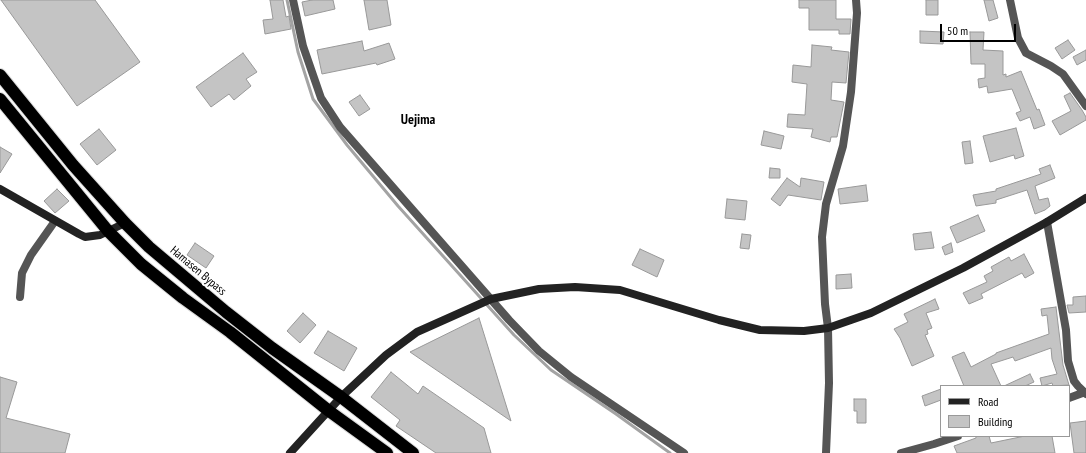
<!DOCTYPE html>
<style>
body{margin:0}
#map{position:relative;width:1086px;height:453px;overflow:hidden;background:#fff;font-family:"PT Sans Narrow",sans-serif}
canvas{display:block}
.legend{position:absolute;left:940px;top:385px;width:130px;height:52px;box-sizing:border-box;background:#fff;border:1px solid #999;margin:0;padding:5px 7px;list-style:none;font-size:12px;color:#000}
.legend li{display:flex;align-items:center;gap:8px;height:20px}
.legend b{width:20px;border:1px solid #999}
.scale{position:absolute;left:940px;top:24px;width:76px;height:18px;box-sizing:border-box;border:2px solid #000;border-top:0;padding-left:5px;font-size:12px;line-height:14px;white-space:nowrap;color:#000;-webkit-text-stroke:3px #fff;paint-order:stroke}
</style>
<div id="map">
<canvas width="1086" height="453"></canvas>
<ul class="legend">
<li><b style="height:5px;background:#222"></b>Road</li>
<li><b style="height:11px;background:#c4c4c4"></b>Building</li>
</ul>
<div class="scale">50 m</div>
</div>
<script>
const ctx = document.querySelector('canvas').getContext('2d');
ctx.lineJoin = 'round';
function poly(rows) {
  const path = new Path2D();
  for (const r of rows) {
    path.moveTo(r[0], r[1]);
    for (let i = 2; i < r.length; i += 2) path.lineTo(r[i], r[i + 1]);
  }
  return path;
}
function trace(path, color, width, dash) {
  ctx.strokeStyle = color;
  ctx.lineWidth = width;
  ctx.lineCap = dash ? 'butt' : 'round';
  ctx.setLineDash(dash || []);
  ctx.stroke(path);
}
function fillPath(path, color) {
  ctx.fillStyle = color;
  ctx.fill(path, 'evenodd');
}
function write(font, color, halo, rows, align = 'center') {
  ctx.font = font + ' "PT Sans Narrow",sans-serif';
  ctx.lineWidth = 4;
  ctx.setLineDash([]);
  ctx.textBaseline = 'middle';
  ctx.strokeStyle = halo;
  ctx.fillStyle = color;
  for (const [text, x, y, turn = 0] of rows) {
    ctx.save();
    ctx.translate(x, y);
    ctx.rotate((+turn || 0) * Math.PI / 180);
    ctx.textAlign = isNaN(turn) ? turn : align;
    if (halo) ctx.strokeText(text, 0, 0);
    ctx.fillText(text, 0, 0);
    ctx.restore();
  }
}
trace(poly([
 [287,0,298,52,313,99,347,145,398,206,514,335,551,370,616,414,670,453]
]), '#a3a3a3', 3);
const building = poly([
 [1,0,95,0,140,62,77,106,1,0],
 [270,0,283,0,286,17,289,16,291,29,265,34,263,20,273,19,270,0],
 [312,0,333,0,335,9,305,16,302,2,312,0],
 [364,0,387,0,391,25,369,30,364,0],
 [799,0,836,0,836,19,851,19,850,34,839,34,839,30,809,30,809,8,799,8,799,0],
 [926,0,938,0,938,15,926,15,926,0],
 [984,0,993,0,998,18,989,21,984,0],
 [920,31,944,32,943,44,920,43,920,31],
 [970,32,984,32,983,50,1003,51,1003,75,1006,74,1006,77,1021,71,1037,110,1039,109,1045,125,1034,129,1030,117,1020,121,1016,113,1021,111,1012,89,988,93,987,86,979,88,978,79,985,78,985,64,971,64,970,32],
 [1068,40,1075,50,1062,59,1055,48,1068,40],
 [362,41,364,51,389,43,395,59,377,65,376,63,322,74,317,50,362,41],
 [812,45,832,47,831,50,849,52,846,83,832,82,831,100,844,102,837,137,831,137,830,142,811,137,813,129,787,127,788,114,805,115,807,84,792,82,793,65,811,67,812,45],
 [1086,50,1086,60,1077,65,1073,57,1086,50],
 [243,53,257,72,246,79,251,86,234,100,229,94,211,107,196,87,243,53],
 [1070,93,1082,110,1086,117,1086,120,1060,135,1052,121,1071,111,1064,96,1070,93],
 [360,95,370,109,359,116,349,102,360,95],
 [1016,128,1024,156,1015,159,1014,155,990,162,983,136,1016,128],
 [99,129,116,150,97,165,80,144,99,129],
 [764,131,784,136,781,149,761,145,764,131],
 [970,141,973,163,965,164,962,142,970,141],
 [0,147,12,154,0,173,0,147],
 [1050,165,1055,178,1035,186,1039,200,1048,198,1050,206,1045,210,1035,214,1027,190,996,200,996,203,976,206,973,195,996,191,996,189,1041,174,1039,169,1050,165],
 [770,168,780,169,780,178,769,178,770,168],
 [787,178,800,187,801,178,824,182,821,200,788,195,780,206,771,199,787,178],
 [866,185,868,201,840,204,838,189,866,185],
 [57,189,69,201,55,213,44,201,57,189],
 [727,199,747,201,745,220,725,218,727,199],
 [978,215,985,231,957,243,950,227,978,215],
 [931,232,934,248,915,250,913,234,931,232],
 [742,234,751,235,749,249,740,248,742,234],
 [195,243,214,256,206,268,187,255,195,243],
 [951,243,953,252,945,255,942,247,951,243],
 [640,249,664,260,657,277,632,265,640,249],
 [1024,254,1034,273,1025,278,1022,273,981,294,983,298,969,304,963,293,987,282,984,276,993,271,991,267,1009,257,1011,261,1024,254],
 [851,274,852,288,836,289,836,275,851,274],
 [1086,296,1086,312,1069,313,1067,305,1073,305,1073,297,1086,296],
 [935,299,939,309,926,313,932,328,927,330,928,334,925,335,934,356,912,366,900,338,894,329,908,322,904,314,935,299],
 [1056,307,1063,365,1069,385,1053,386,1052,383,1042,386,1040,378,1057,374,1052,359,1051,348,1015,361,1013,357,991,364,1001,386,964,386,952,357,964,352,971,367,996,354,996,353,1049,334,1047,315,1042,316,1041,309,1056,307],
 [303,313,316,325,300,343,287,331,303,313],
 [479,318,511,421,410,352,479,318],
 [328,331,357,348,344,371,314,353,328,331],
 [391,372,418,394,423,386,484,428,491,453,436,453,396,426,400,420,371,397,391,372],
 [1030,374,1034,382,1025,386,1004,386,1030,374],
 [0,377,17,382,6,418,70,434,65,453,0,453,0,377],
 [941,389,941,400,925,406,922,396,941,389],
 [854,399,866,399,866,423,857,423,857,411,854,411,854,399],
 [1086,421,1086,453,1074,453,1070,423,1086,421],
 [976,436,989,436,991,443,1025,436,1052,436,1055,453,957,453,954,446,976,438,976,436]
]);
fillPath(building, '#c4c4c4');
trace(building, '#999', 1);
const highway = poly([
 [0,75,73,165,125,223,149,247,226,312,272,348,341,397,413,453],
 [0,99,108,231,141,264,183,298,230,332,329,411,387,453]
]);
trace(highway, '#dbdbdb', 14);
trace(poly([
 [293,0,303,46,321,98,340,127,509,320,539,351,571,377,684,453],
 [1010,0,1018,38,1026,53,1051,66,1063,74,1086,106],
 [1047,222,1066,330,1068,361,1074,381,1078,386,1086,394],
 [20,297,22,273,31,255,55,221],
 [1069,398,1085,392],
 [826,453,829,383,828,328,825,304,822,237,826,204,843,146,851,92,857,13,856,0],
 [901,453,934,444,958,436]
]), '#555', 8);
trace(poly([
 [0,189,79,234,85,237,100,235,125,223],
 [290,453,341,397,386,355,417,332,491,299,539,289,575,287,620,290,719,320,760,330,804,331,828,328,871,313,963,268,1047,222,1086,198]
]), '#222', 8);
trace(highway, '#000', 12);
write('12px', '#000', '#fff', [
 ["Hamasen Bypass",198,271,40]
]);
write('bold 14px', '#000', '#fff', [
 ["Uejima",418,120]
]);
</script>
